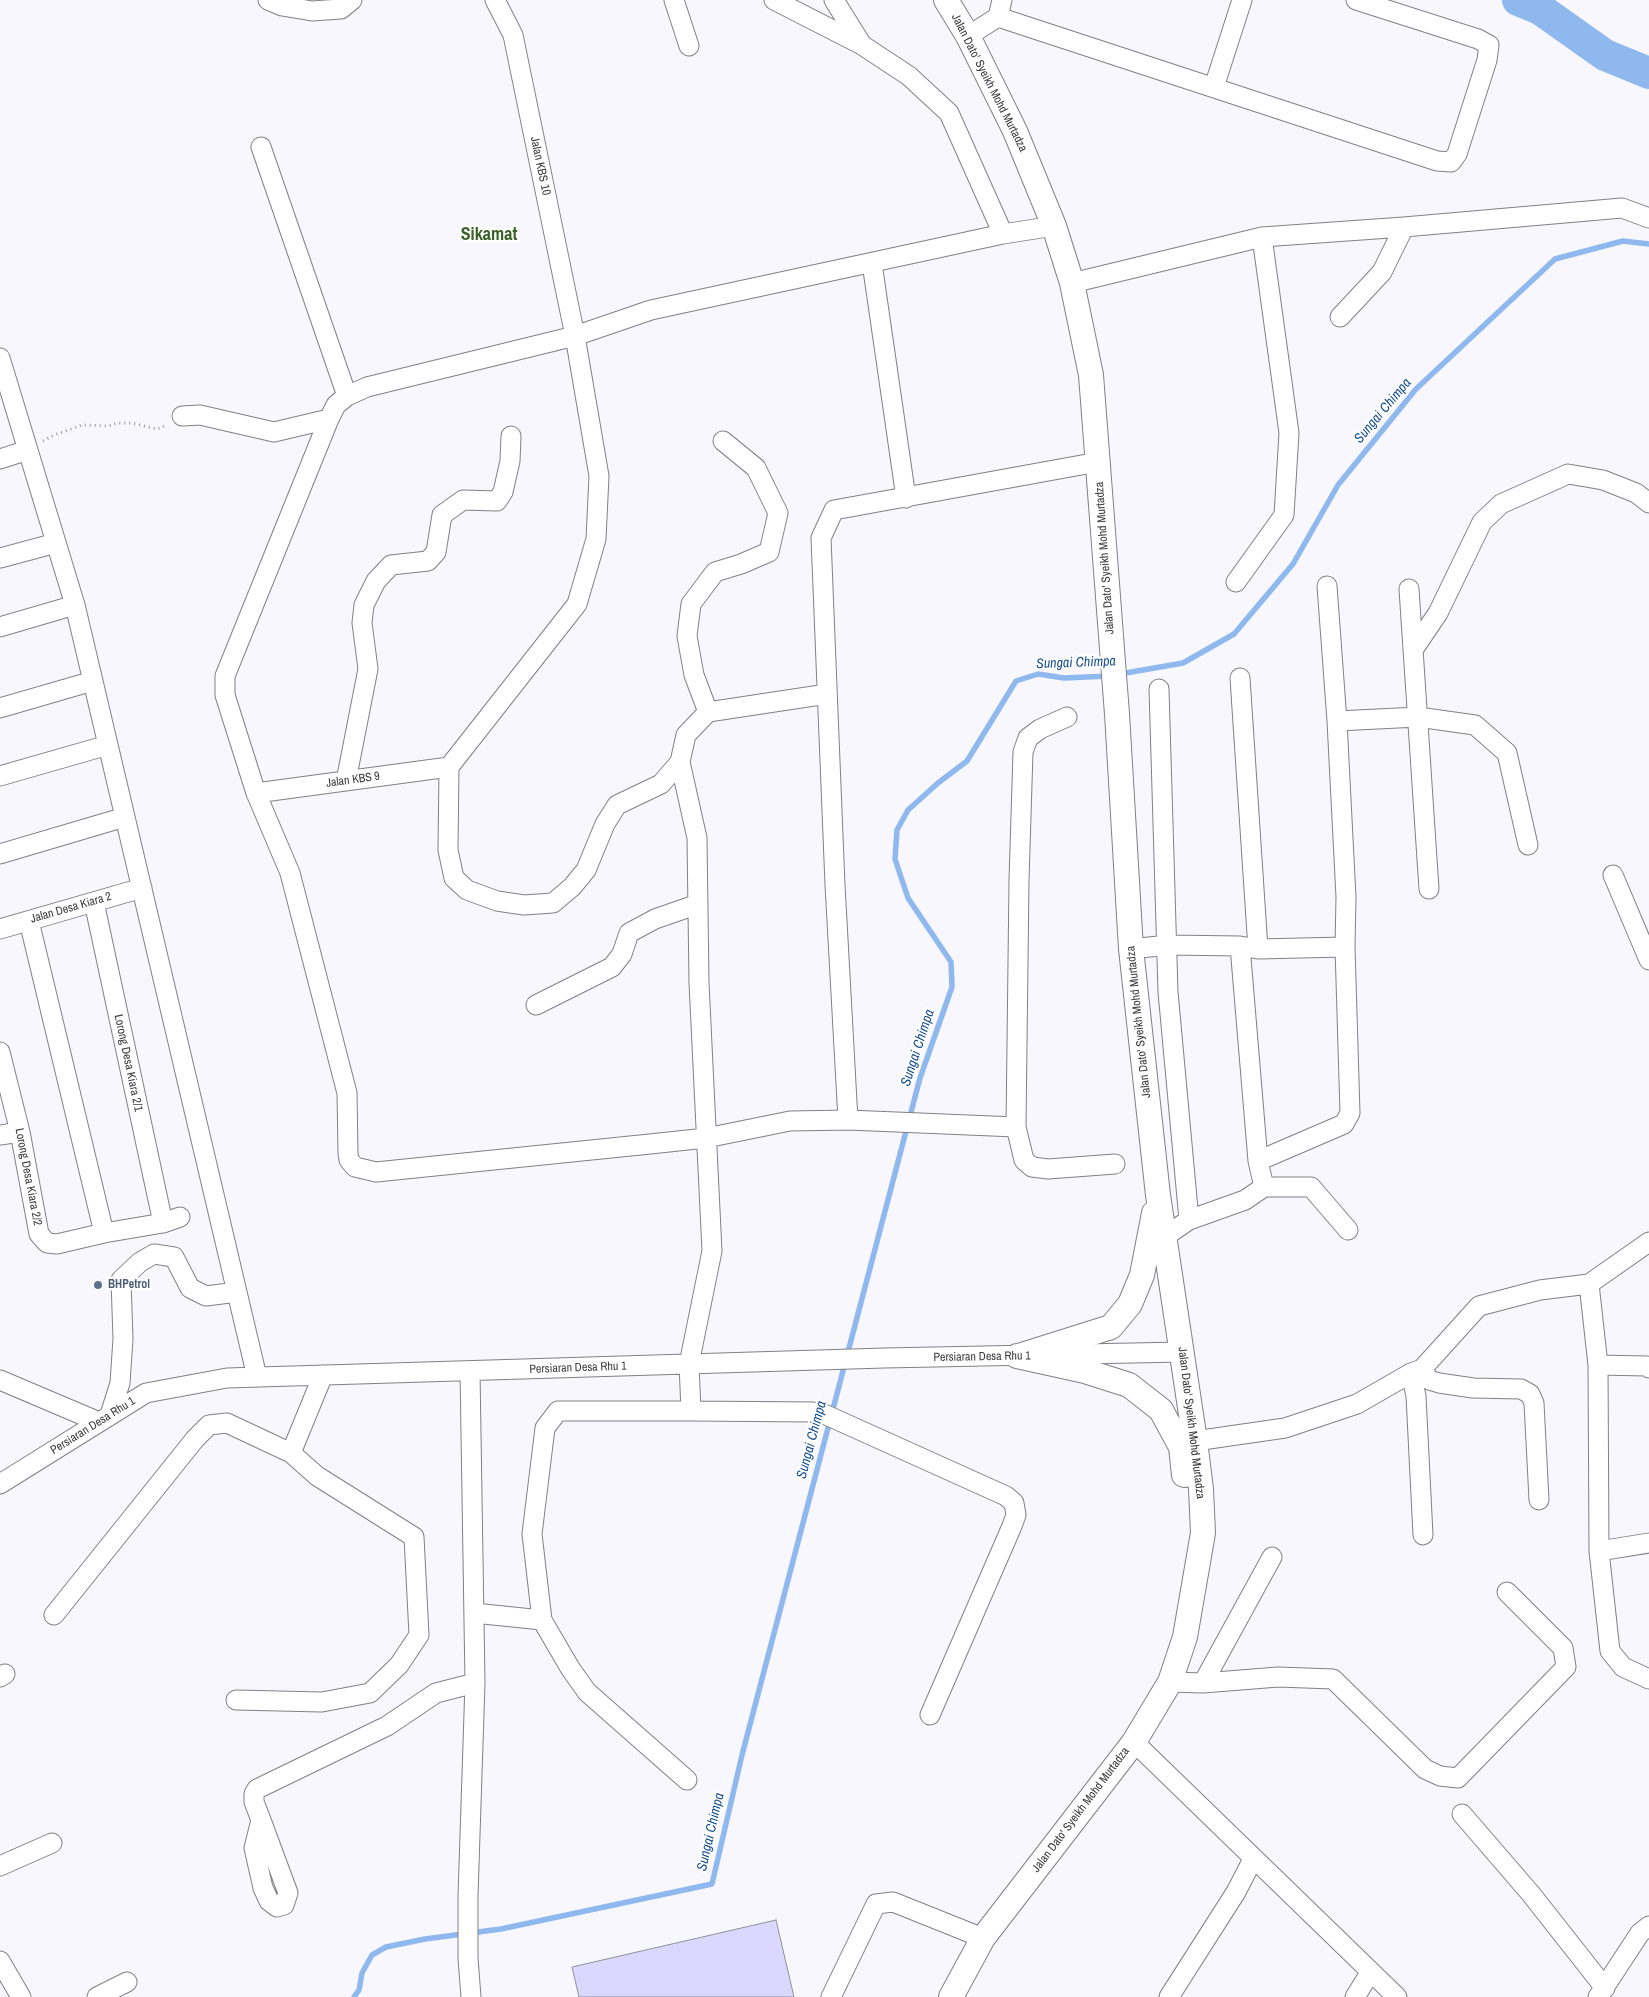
<!DOCTYPE html>
<style>
body{margin:0}
canvas{display:block;background:#f7f7fd}
</style>
<canvas width="1649" height="1997"></canvas>
<script>
const ctx = document.querySelector('canvas').getContext('2d');
ctx.lineJoin = 'round';
function poly(rows) {
  const path = new Path2D();
  for (const r of rows) {
    path.moveTo(r[0], r[1]);
    for (let i = 2; i < r.length; i += 2) path.lineTo(r[i], r[i + 1]);
  }
  return path;
}
function trace(path, color, width, dash) {
  ctx.strokeStyle = color;
  ctx.lineWidth = width;
  ctx.lineCap = dash ? 'butt' : 'round';
  ctx.setLineDash(dash || []);
  ctx.stroke(path);
}
function fillPath(path, color) {
  ctx.fillStyle = color;
  ctx.fill(path, 'evenodd');
}
function write(font, color, halo, rows, align = 'center') {
  ctx.font = font + ' "Archivo Narrow",sans-serif';
  ctx.lineWidth = 4.5;
  ctx.setLineDash([]);
  ctx.textBaseline = 'middle';
  ctx.strokeStyle = halo;
  ctx.fillStyle = color;
  for (const [text, x, y, turn = 0] of rows) {
    ctx.save();
    ctx.translate(x, y);
    ctx.rotate((+turn || 0) * Math.PI / 180);
    ctx.textAlign = isNaN(turn) ? turn : align;
    if (halo) ctx.strokeText(text, 0, 0);
    ctx.fillText(text, 0, 0);
    ctx.restore();
  }
}
trace(poly([
 [1120,674,1183,663,1234,634,1293,564,1338,485,1416,389,1555,259,1623,241,1649,244],
 [354,1997,359,1990,362,1973,372,1955,386,1947,425,1939,501,1929,712,1884,742,1755,920,1078,952,987,951,962,908,898,895,859,897,830,908,810,938,783,967,761,1016,681,1038,674,1064,678,1109,676]
]), '#8fb9ee', 5.5);
trace(poly([
 [1518,0,1540,9,1605,55,1649,73]
]), '#8fb9ee', 32);
const building = poly([
 [776,1920,794,1997,579,1997,572,1967,776,1920]
]);
fillPath(building, '#dad8ff');
trace(building, '#919197', 1);
const minor = poly([
 [268,0,282,6,312,11,341,9,352,0],
 [495,0,513,35,575,336,599,476,596,539,577,604,449,767,448,850,454,878,467,890,497,901,524,905,553,903,572,887,586,870,605,824,617,805,661,784,680,762],
 [674,0,689,46],
 [774,0,862,45,909,76,949,113,1003,234],
 [834,0,862,45],
 [1002,0,998,17,1437,161,1451,162,1457,154,1487,60,1489,45,1478,39,1356,0],
 [968,36,998,17],
 [1214,87,1242,0],
 [261,147,347,396],
 [872,263,906,498],
 [1072,283,1262,237,1404,227,1622,208,1649,218],
 [1340,317,1382,272,1404,227],
 [0,358,75,605,257,1377],
 [182,416,200,415,274,432,329,419],
 [0,459,28,450],
 [0,558,56,543],
 [1236,582,1284,515,1289,433,1262,237],
 [1409,589,1429,889],
 [0,627,75,605],
 [1413,650,1438,613,1482,522,1501,504,1568,474,1603,480,1636,493,1649,503],
 [1240,678,1258,949],
 [1159,689,1168,992,1189,1220],
 [827,694,708,712,686,735,680,762,697,838,699,983,712,1251,689,1364,691,1411,813,1412,824,1414,1006,1496,1014,1503,1016,1515,1012,1526,930,1715],
 [0,708,93,681],
 [708,712,694,675,687,636,691,604,715,572,741,564,769,552,778,513,756,468,723,441],
 [1067,717,1040,729,1028,738,1023,752,1019,880,1016,1127,1024,1160,1032,1167,1048,1169,1115,1164],
 [1337,721,1418,717,1475,725,1507,753,1528,845],
 [0,776,108,745],
 [346,781,368,669,362,623,364,605,376,581,391,565,428,561,436,552,442,515,463,500,497,501,503,492,510,461,511,436],
 [256,793,449,767],
 [0,854,125,817],
 [1613,875,1649,960],
 [94,902,163,1223],
 [29,921,104,1233,163,1223,180,1217],
 [0,929,142,888],
 [1240,946,1258,1161],
 [1131,949,1168,945,1240,946,1258,949,1345,947],
 [536,1005,612,967,622,954,629,933,655,919,698,904],
 [0,1052,20,1132,39,1234,47,1243,57,1244,104,1233],
 [848,1120,835,885,821,538,834,510,1098,462],
 [1016,1127,848,1120,790,1121,706,1138,650,1144,376,1172,355,1167,349,1160,348,1153,347,1093,290,873,256,793,225,695,225,676,329,419,336,405,347,396,367,387,575,336,651,310,1003,234,1054,226],
 [0,1135,20,1132],
 [1264,1187,1311,1187,1348,1230],
 [1164,1237,1189,1220,1245,1200,1264,1187,1258,1161,1344,1124,1350,1113,1345,947,1346,897,1337,721,1327,586],
 [1589,1284,1598,1365,1599,1551,1610,1651,1623,1667,1649,1679],
 [1598,1365,1647,1366,1649,1368],
 [1422,1369,1429,1380,1439,1383,1473,1388,1521,1389,1530,1394,1534,1403,1539,1500],
 [470,1371,475,1683,468,1896,468,1958,471,1997],
 [1411,1373,1416,1396,1423,1535],
 [0,1380,99,1422],
 [110,1415,120,1383,123,1339,121,1280,140,1262,154,1254,174,1257,190,1288,206,1296,237,1292],
 [1195,1441,1285,1428,1357,1404,1411,1373,1422,1369,1479,1306,1540,1290,1589,1284,1649,1242],
 [0,1484,146,1393,227,1378,884,1358,1182,1352],
 [1599,1551,1649,1543],
 [474,1613,542,1620,570,1668,587,1692,687,1780],
 [54,1615,195,1439,209,1425,227,1423,291,1453,323,1375],
 [542,1620,532,1534,545,1428,558,1411,691,1411],
 [0,1677,5,1674],
 [1170,1682,1203,1683,1278,1677,1333,1679,1425,1769,1440,1776,1458,1778,1566,1667,1563,1648,1507,1592],
 [1203,1683,1272,1557],
 [236,1700,322,1702,370,1693,399,1665,419,1635,414,1537,317,1476,291,1453],
 [1134,1742,1397,1997],
 [1462,1814,1531,1894,1605,1988],
 [261,1820,254,1848,263,1888,269,1901,277,1907,284,1905,288,1893,261,1820,254,1802,254,1794,257,1789,387,1726,436,1693,475,1683],
 [0,1866,52,1843],
 [0,1961,21,1997],
 [97,1997,127,1982],
 [831,1997,876,1904,893,1902,983,1938],
 [1169,1997,1236,1892,1253,1859],
 [1355,1997,1370,1973],
 [1598,1997,1640,1933,1649,1926]
]);
const major = poly([
 [946,0,968,36,1015,131,1054,226,1072,283,1091,375,1117,714,1131,949,1158,1195,1195,1441,1201,1489,1203,1533,1185,1637,1170,1682,1134,1742,983,1938,951,1997],
 [1017,1356,1085,1371,1129,1385,1161,1410,1181,1447,1184,1475],
 [1019,1356,1111,1327,1130,1304,1142,1275,1154,1213]
]);
trace(minor, '#808086', 21);
trace(major, '#808086', 26);
trace(poly([
 [43,441,54,435,82,425,108,426,118,423,131,423,157,429,167,425]
]), '#9a9a9e', 3, [1, 4]);
trace(minor, '#fff', 19);
trace(major, '#fff', 24);
for (const [x, y, r, color] of [
 [98,1285,5,"#5c6f8a"]
]) {
  const dot = new Path2D();
  dot.arc(x, y, r, 0, 2 * Math.PI);
  ctx.fillStyle = color;
  ctx.fill(dot);
  trace(dot, '#fff', 2);
}
write('12px', '#3c3c3f', '#fff', [
 ["Jalan Dato' Syeikh Mohd Murtadza",989,83,63],
 ["Jalan KBS 10",540,166,78],
 ["Jalan Dato' Syeikh Mohd Murtadza",1105,558,-94],
 ["Jalan KBS 9",353,780,-8],
 ["Jalan Desa Kiara 2",71,908,-16],
 ["Jalan Dato' Syeikh Mohd Murtadza",1139,1022,-96],
 ["Lorong Desa Kiara 2/1",128,1063,78],
 ["Lorong Desa Kiara 2/2",28,1177,79],
 ["Persiaran Desa Rhu 1",982,1357,-1],
 ["Persiaran Desa Rhu 1",578,1368,-2],
 ["Jalan Dato' Syeikh Mohd Murtadza",1191,1423,83],
 ["Persiaran Desa Rhu 1",93,1426,-32],
 ["Jalan Dato' Syeikh Mohd Murtadza",1081,1810,-53]
]);
write('bold 12px', '#4e5e75', '#fff', [
 ["BHPetrol",108,1285]
], 'left');
write('italic 14px', '#164f8e', '#fff', [
 ["Sungai Chimpa",1383,411,-50],
 ["Sungai Chimpa",1076,663,-2],
 ["Sungai Chimpa",918,1048,-72],
 ["Sungai Chimpa",812,1440,-75],
 ["Sungai Chimpa",711,1832,-77]
]);
write('bold 18px', '#3a6226', '#fff', [
 ["Sikamat",489,235]
]);
</script>
